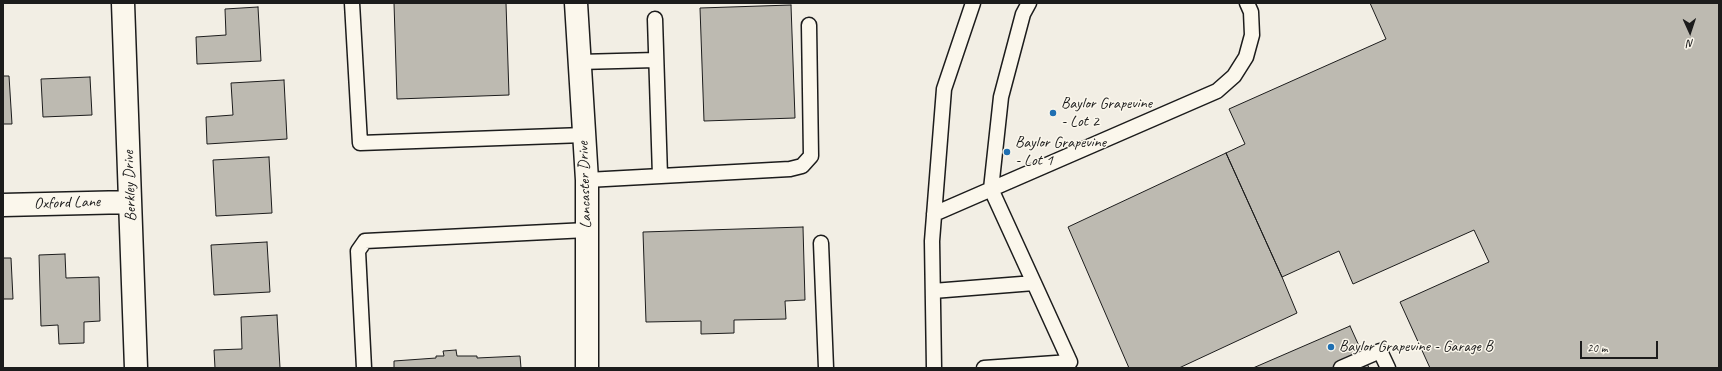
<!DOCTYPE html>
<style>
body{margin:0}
#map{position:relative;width:1722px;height:371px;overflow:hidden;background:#f2eee4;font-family:Caveat,sans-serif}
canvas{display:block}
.frame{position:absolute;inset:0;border:4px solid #1c1c1c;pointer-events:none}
.north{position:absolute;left:1670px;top:12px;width:40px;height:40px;-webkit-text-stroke:3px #fbf7ec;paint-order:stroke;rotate:177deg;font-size:11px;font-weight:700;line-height:16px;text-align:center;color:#1c1c1c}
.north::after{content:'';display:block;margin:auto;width:14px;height:18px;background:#1c1c1c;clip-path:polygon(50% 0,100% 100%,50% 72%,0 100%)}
.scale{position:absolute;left:1580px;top:341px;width:78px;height:18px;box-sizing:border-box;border:2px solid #1c1c1c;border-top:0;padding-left:5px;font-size:12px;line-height:14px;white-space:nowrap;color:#1c1c1c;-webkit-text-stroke:3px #fbf7ec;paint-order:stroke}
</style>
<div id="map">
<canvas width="1722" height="371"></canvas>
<div class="frame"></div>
<div class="north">N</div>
<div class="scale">20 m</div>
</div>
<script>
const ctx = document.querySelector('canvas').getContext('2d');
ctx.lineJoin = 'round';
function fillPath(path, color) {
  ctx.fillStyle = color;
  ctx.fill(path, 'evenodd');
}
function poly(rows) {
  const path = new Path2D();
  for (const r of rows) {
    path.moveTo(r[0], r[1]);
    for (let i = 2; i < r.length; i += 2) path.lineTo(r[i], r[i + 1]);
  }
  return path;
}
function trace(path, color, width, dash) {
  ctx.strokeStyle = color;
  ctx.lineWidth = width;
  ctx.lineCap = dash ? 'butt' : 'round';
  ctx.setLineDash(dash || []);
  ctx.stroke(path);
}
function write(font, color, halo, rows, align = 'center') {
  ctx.font = font + ' Caveat,sans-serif';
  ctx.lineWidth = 3;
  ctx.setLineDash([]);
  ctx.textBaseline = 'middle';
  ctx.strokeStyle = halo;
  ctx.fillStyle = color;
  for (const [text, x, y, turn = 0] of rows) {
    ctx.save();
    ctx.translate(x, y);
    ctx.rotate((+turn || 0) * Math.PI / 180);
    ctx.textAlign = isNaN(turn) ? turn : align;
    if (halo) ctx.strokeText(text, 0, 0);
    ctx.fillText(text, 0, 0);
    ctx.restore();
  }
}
const building = poly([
 [394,3,506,3,509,95,397,99,394,3],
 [1370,3,1719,3,1719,368,1430,368,1400,302,1489,262,1474,230,1353,284,1339,251,1282,277,1226,153,1245,144,1229,109,1386,39,1370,3],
 [791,5,795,118,704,121,700,8,791,5],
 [258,7,261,61,197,64,196,37,226,35,225,9,258,7],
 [3,76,9,76,12,124,3,124,3,76],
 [90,77,92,115,43,117,41,79,90,77],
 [284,80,287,139,207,144,206,117,233,115,231,83,284,80],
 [1226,153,1282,277,1297,313,1179,368,1129,368,1068,227,1226,153],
 [269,157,272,213,216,216,213,160,269,157],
 [803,227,805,300,785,301,786,319,734,320,734,333,701,334,701,321,646,322,643,232,803,227],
 [267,242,270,292,214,295,211,245,267,242],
 [65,254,66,278,99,277,100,321,84,322,84,343,59,344,58,325,41,326,39,255,65,254],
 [3,258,11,258,13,299,3,299,3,258],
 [277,315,280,368,215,368,214,350,242,349,241,317,277,315],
 [1350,326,1369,368,1253,368,1350,326],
 [456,350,457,356,477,356,477,358,520,356,521,368,394,368,394,361,436,358,436,356,444,356,443,351,456,350]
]);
fillPath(building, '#bdbab1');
trace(building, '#1c1c1c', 1);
const service = poly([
 [352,3,360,143,584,135],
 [1029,3,1023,14,1001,97,991,189,1034,283],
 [655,19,660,176],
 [579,62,656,60],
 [587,180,790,169,802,166,811,156,809,25],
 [934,214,1217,91,1234,76,1246,57,1252,35,1251,12,1247,3],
 [821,243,826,368],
 [933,291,1034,283,1070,362,984,368],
 [364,368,358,251,365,241,587,230],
 [934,368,932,241,944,89,973,3],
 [1341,368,1380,351,1388,368]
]);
const minor = poly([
 [123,3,136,368],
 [576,3,587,180,587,368],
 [3,205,130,202]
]);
trace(service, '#1c1c1c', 17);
trace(minor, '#1c1c1c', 25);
trace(service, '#fbf7ec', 14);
trace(minor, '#fbf7ec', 22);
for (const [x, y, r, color] of [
 [1053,113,4,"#1f6fb2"],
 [1007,152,4,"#1f6fb2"],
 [1331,347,4,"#1f6fb2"]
]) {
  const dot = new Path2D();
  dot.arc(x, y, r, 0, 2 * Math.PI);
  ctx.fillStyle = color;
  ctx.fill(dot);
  trace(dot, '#fbf7ec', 1.5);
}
write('16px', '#1c1c1c', '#fbf7ec', [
 ["Baylor Grapevine",1061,104],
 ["- Lot 2",1061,122],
 ["Baylor Grapevine",1015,143],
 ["- Lot 1",1015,161],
 ["Baylor Grapevine - Garage B",1339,347]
], 'left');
write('16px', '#1c1c1c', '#fbf7ec', [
 ["Lancaster Drive",585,185,-92],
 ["Berkley Drive",130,186,-92],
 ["Oxford Lane",67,203,-2]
]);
</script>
